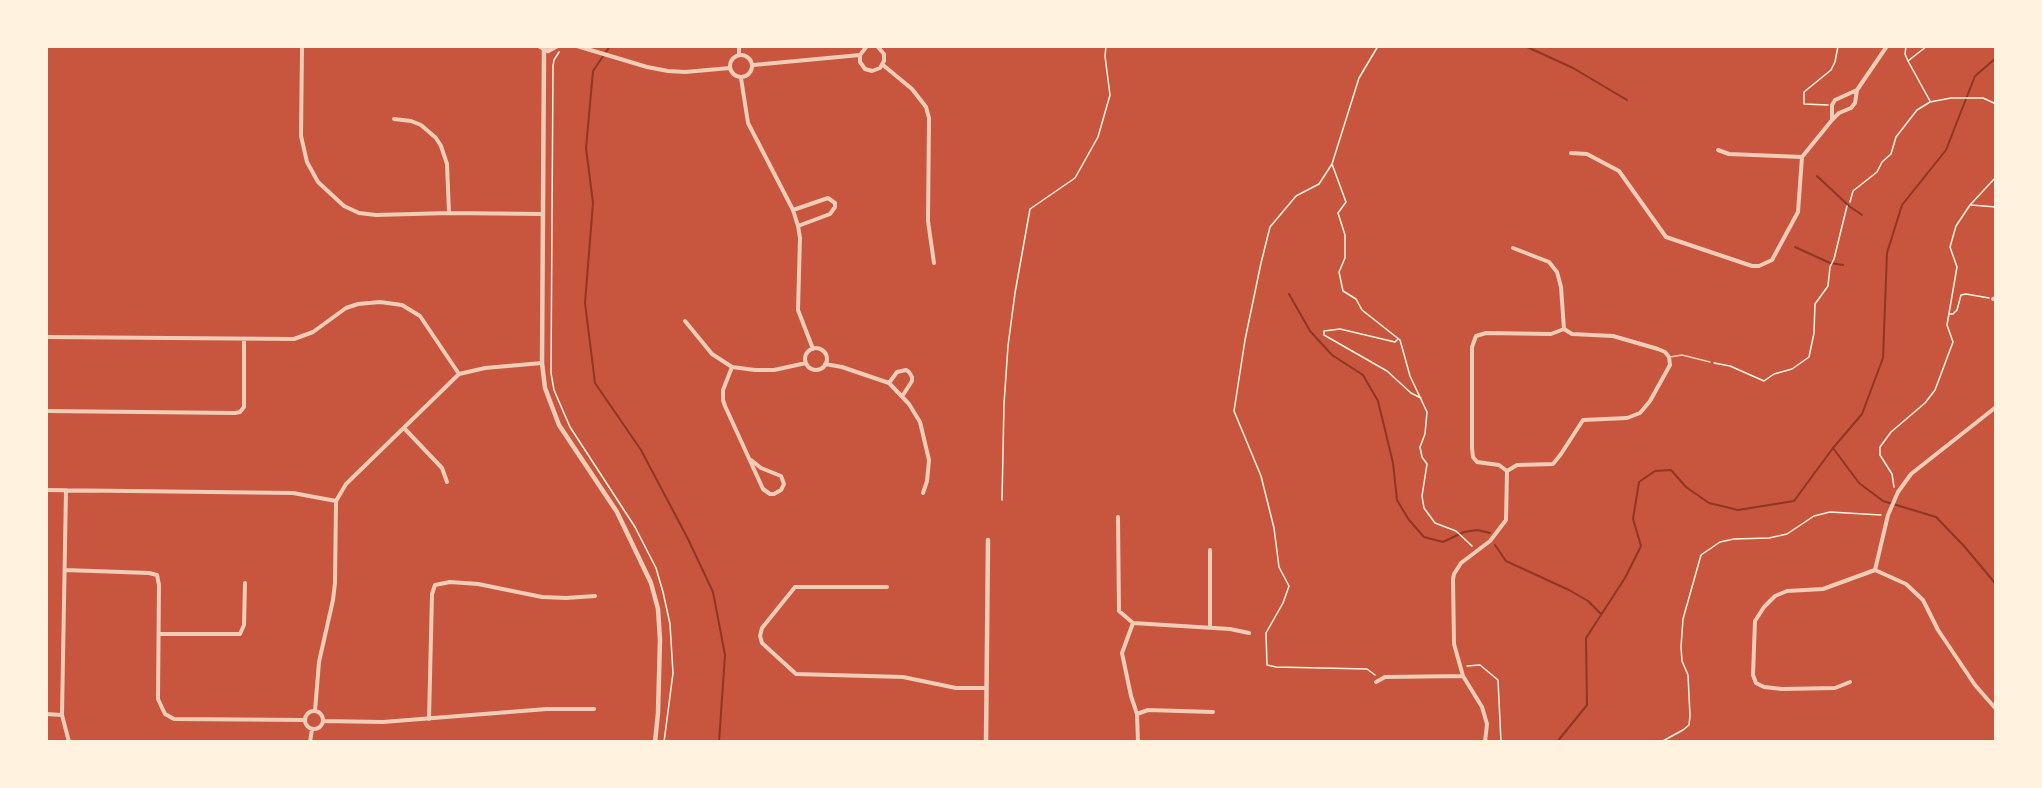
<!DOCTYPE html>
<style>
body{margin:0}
#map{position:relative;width:2042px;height:788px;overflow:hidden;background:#c8553d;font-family:Jost,sans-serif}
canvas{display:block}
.frame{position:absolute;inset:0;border:48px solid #fff3e0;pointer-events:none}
</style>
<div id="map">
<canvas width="2042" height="788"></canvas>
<div class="frame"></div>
</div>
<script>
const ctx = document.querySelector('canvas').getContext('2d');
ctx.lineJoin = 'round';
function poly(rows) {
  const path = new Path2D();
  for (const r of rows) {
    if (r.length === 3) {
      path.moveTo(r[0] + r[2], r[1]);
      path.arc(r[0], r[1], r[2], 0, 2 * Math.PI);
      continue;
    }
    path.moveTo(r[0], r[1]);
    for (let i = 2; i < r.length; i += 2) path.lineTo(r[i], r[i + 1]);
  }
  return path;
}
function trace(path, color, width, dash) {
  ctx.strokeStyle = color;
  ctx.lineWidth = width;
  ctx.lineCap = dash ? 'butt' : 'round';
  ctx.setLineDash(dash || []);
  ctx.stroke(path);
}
trace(poly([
 [610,46,593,71,586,148,593,203,585,303,595,383,641,450,688,539,713,592,725,655,719,742],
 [1525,46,1573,68,1627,100],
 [1817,176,1849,206,1862,215],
 [1795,247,1830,263,1843,265],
 [1289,294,1310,331,1332,355,1363,375,1378,401,1393,463,1397,500,1409,520,1424,537,1443,542,1464,532,1477,530,1490,533],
 [1833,448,1859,483,1883,501,1936,517,1964,546,1995,583],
 [1495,545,1506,561,1569,590,1588,601,1601,614],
 [1557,742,1587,705,1586,638,1625,578,1641,546,1633,519,1639,482,1655,471,1671,470,1686,487,1709,503,1738,510,1794,501,1833,448,1862,414,1883,358,1887,253,1902,205,1946,150,1975,76,1996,58]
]), '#8f3625', 2);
trace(poly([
 [1906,46,1905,54,1908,61,1930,101],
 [559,52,554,60,553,66,551,373,554,390,570,427,635,527,656,568,663,592,670,624,673,673,664,742],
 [1908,61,1927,46],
 [1828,105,1804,104,1804,92,1831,70,1835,62,1838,46],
 [1332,164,1346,202,1338,213,1345,235,1345,258,1339,272,1343,291,1356,299,1362,310,1400,340,1410,376,1427,412,1425,434,1420,447,1422,457,1427,464,1422,496,1424,508,1435,523,1456,531,1472,546],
 [1850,202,1853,191,1877,172,1882,162,1891,154,1896,137,1917,110,1930,102,1951,98,1983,98,1996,104],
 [1971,205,1996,207],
 [1949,314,1953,314,1957,310,1961,295,1966,294,1989,298],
 [1398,339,1395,342,1340,329,1324,331,1324,335,1387,371,1411,393,1421,398],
 [1714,363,1730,366,1764,381,1774,374,1792,369,1809,357,1814,333,1815,304,1828,286,1830,267,1834,259,1847,206],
 [1894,487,1892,474,1880,455,1880,447,1891,432,1925,403,1935,390,1953,342,1947,325,1957,267,1950,247,1956,226,1970,205,1996,177],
 [1002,500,1004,404,1008,346,1015,293,1030,209,1075,178,1098,137,1110,95,1105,56,1106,46],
 [1467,666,1480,665,1498,680,1501,742],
 [1375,675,1367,669,1276,667,1267,665,1266,633,1283,603,1289,586,1279,567,1274,528,1261,476,1234,411,1245,340,1261,263,1270,227,1296,196,1319,184,1332,164,1359,78,1378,46],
 [1661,742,1683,730,1689,725,1690,716,1688,675,1682,661,1681,647,1683,619,1701,555,1720,542,1734,539,1769,538,1787,534,1814,516,1830,512,1881,515]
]), '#fff3e0', 1.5);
trace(poly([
 [1670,357,1682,355,1710,362]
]), '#f1ccb7', 1.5);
trace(poly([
 [302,46,301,136,307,162,318,182,344,206,359,213,376,215,449,213,543,214],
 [577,46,647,67,668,71,685,72,730,68],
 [739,46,739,55],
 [867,46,860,55,860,62,865,69,872,71,880,68,884,61,884,54,877,46],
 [741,66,11],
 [753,65,860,55],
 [883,65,912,89,926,107,929,118,928,221,934,263],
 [741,78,748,123,793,210,798,226,800,238,798,310,813,349],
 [394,119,411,121,421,125,436,138,441,146,447,164,449,213],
 [1832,119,1832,105,1835,100,1857,90,1887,46],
 [1718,150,1729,154,1802,157],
 [1571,153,1587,154,1619,171,1666,237,1752,266,1759,266,1772,260,1798,212,1802,157,1832,120,1839,113,1851,108,1855,103,1857,90],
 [793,210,828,198,835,203,835,207,830,214,798,226],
 [1513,248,1549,262,1557,272,1561,287,1564,329],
 [1993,299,1996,298],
 [685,321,712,354,732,367,755,370,774,370,806,363],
 [1564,329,1572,334,1613,336,1658,349,1665,352,1669,357,1670,365,1650,401,1640,413,1627,418,1583,420,1561,454,1553,464,1517,465,1507,471,1499,465,1477,462,1473,457,1472,448,1472,347,1476,336,1486,333,1551,334,1564,329],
 [46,337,294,339,313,332,346,308,358,304,380,302,402,305,420,316,459,374],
 [816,359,11],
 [825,364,842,367,889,383,909,404,920,422,929,460,927,481,923,493],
 [732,367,723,390,723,400,725,406,763,489,770,494,774,494,781,490,784,484,781,476,761,468,751,460],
 [889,383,897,372,906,370,909,372,912,377,912,381,903,395],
 [46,411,235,413,240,412,244,407,244,339],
 [404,428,442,468,447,482],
 [46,490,293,493,336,501],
 [66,490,62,715,69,742],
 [1118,517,1119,611,1133,623,1122,653,1131,696,1137,714,1138,742],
 [65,570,149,573,157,575,159,585,158,699,165,714,174,719,305,720],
 [1875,570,1888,515,1898,492,1911,474,1996,407],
 [1875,570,1906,584,1923,600,1938,630,1975,685,1996,709],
 [887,587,795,587,762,628,760,636,762,643,796,674,903,677,956,688,986,688],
 [1133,623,1230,629,1249,633],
 [1210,628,1210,550],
 [159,634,240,634,244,625,245,583],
 [1376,682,1385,677,1463,676],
 [1850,682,1835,688,1782,689,1764,687,1756,683,1753,675,1755,621,1764,607,1775,596,1787,591,1823,589,1875,570],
 [315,711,319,662,333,600,335,583,336,501,346,484,459,374,485,368,542,363],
 [314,720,9],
 [46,714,62,715],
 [1137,714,1148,710,1213,712],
 [429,719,432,594,435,585,450,582,478,584,542,597,566,598,595,596],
 [323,721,383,722,547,709,594,709],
 [310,742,312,729],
 [1485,742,1487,724,1482,707,1463,676,1454,644,1453,579,1454,574,1461,563,1490,541,1506,520,1507,471]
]), '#f1ccb7', 4);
trace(poly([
 [539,46,548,51,557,46],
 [544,50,542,363,545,388,559,425,617,512,651,583,658,609,660,640,658,713,655,742],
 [986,742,988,540]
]), '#f1ccb7', 4.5);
</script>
